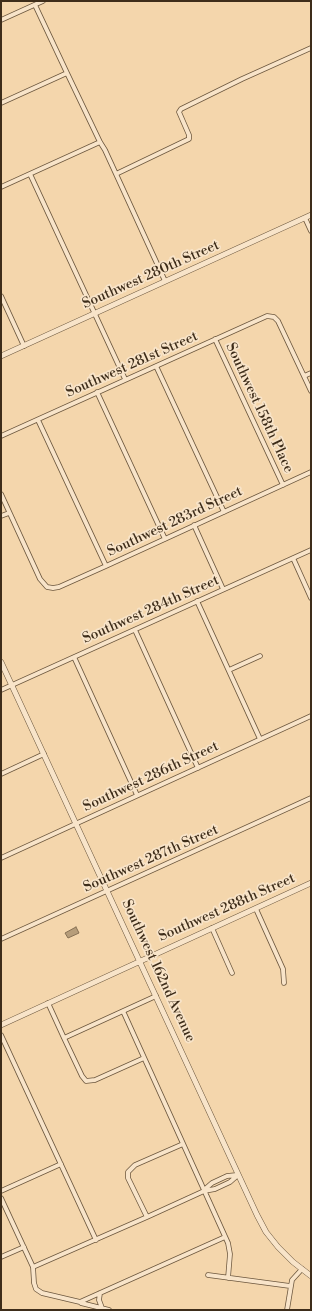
<!DOCTYPE html>
<style>
body{margin:0}
#map{position:relative;width:312px;height:1311px;overflow:hidden;background:#f4d6ac;font-family:"Libre Bodoni",serif}
canvas{display:block}
.frame{position:absolute;inset:0;border:2px solid #3e2d1a;pointer-events:none}
</style>
<div id="map">
<canvas width="312" height="1311"></canvas>
<div class="frame"></div>
</div>
<script>
const ctx = document.querySelector('canvas').getContext('2d');
ctx.lineJoin = 'round';
function fillPath(path, color) {
  ctx.fillStyle = color;
  ctx.fill(path, 'evenodd');
}
function poly(rows) {
  const path = new Path2D();
  for (const r of rows) {
    path.moveTo(r[0], r[1]);
    for (let i = 2; i < r.length; i += 2) path.lineTo(r[i], r[i + 1]);
  }
  return path;
}
function trace(path, color, width, dash) {
  ctx.strokeStyle = color;
  ctx.lineWidth = width;
  ctx.lineCap = dash ? 'butt' : 'round';
  ctx.setLineDash(dash || []);
  ctx.stroke(path);
}
function write(font, color, halo, rows, align = 'center') {
  ctx.font = font + ' "Libre Bodoni",serif';
  ctx.lineWidth = 3.5;
  ctx.setLineDash([]);
  ctx.textBaseline = 'middle';
  ctx.strokeStyle = halo;
  ctx.fillStyle = color;
  for (const [text, x, y, turn = 0] of rows) {
    ctx.save();
    ctx.translate(x, y);
    ctx.rotate((+turn || 0) * Math.PI / 180);
    ctx.textAlign = isNaN(turn) ? turn : align;
    if (halo) ctx.strokeText(text, 0, 0);
    ctx.fillText(text, 0, 0);
    ctx.restore();
  }
}
const water = poly([
 [76,927,79,933,68,938,65,933,76,927]
]);
fillPath(water, '#b69d7a');
trace(water, '#867054', 1);
const minor = poly([
 [1,20,43,1],
 [67,73,100,142,105,150,165,281],
 [1,103,67,73,35,5],
 [30,174,125,379],
 [116,174,189,139,189,135,179,112,181,109,242,79,311,48],
 [1,187,100,142],
 [305,218,311,231],
 [1,296,24,346],
 [215,339,283,485],
 [156,366,224,512],
 [304,376,311,373],
 [97,392,165,539],
 [38,420,106,566],
 [1,436,267,316,274,317,278,321,311,391],
 [1,494,40,579,47,587,53,588,59,587,106,566,311,472],
 [1,516,9,513],
 [194,525,223,589],
 [293,558,311,598],
 [197,601,260,739],
 [135,630,198,768],
 [74,657,137,795],
 [229,670,260,656],
 [1,690,311,550],
 [1,774,44,754],
 [1,858,311,716],
 [256,909,283,969,284,983],
 [212,928,232,973],
 [1,939,311,798],
 [48,1003,64,1038,156,996],
 [123,1011,228,1243,230,1254,228,1278],
 [1,1035,96,1240],
 [64,1038,82,1076,86,1081,95,1080,144,1058],
 [183,1144,135,1165,128,1172,128,1178,147,1217,204,1191,215,1189,230,1182,238,1175],
 [204,1190,212,1183,227,1176,237,1175],
 [1,1191,61,1164],
 [1,1198,33,1267],
 [147,1217,33,1267,34,1283,36,1289,42,1293,80,1302,225,1237],
 [1,1257,24,1247],
 [208,1275,290,1286],
 [100,1293,99,1300,102,1308],
 [81,1303,109,1310],
 [287,1310,292,1280,302,1269]
]);
const tertiary = poly([
 [1,356,311,215],
 [1,662,257,1215,266,1232,278,1247,293,1262,311,1276],
 [1,1025,311,883]
]);
trace(minor, '#6c573e', 5.5);
trace(tertiary, '#6c573e', 6);
trace(minor, '#f8e4c9', 4);
trace(tertiary, '#f8e4c9', 5);
write('14px', '#3e2d1a', '#f8e4c9', [
 ["Southwest 280th Street",151,275,-24],
 ["Southwest 281st Street",132,365,-24],
 ["Southwest 158th Place",259,408,65],
 ["Southwest 283rd Street",175,522,-25],
 ["Southwest 284th Street",151,610,-24],
 ["Southwest 286th Street",151,777,-25],
 ["Southwest 287th Street",151,859,-24],
 ["Southwest 288th Street",227,908,-24],
 ["Southwest 162nd Avenue",158,971,65]
]);
</script>
